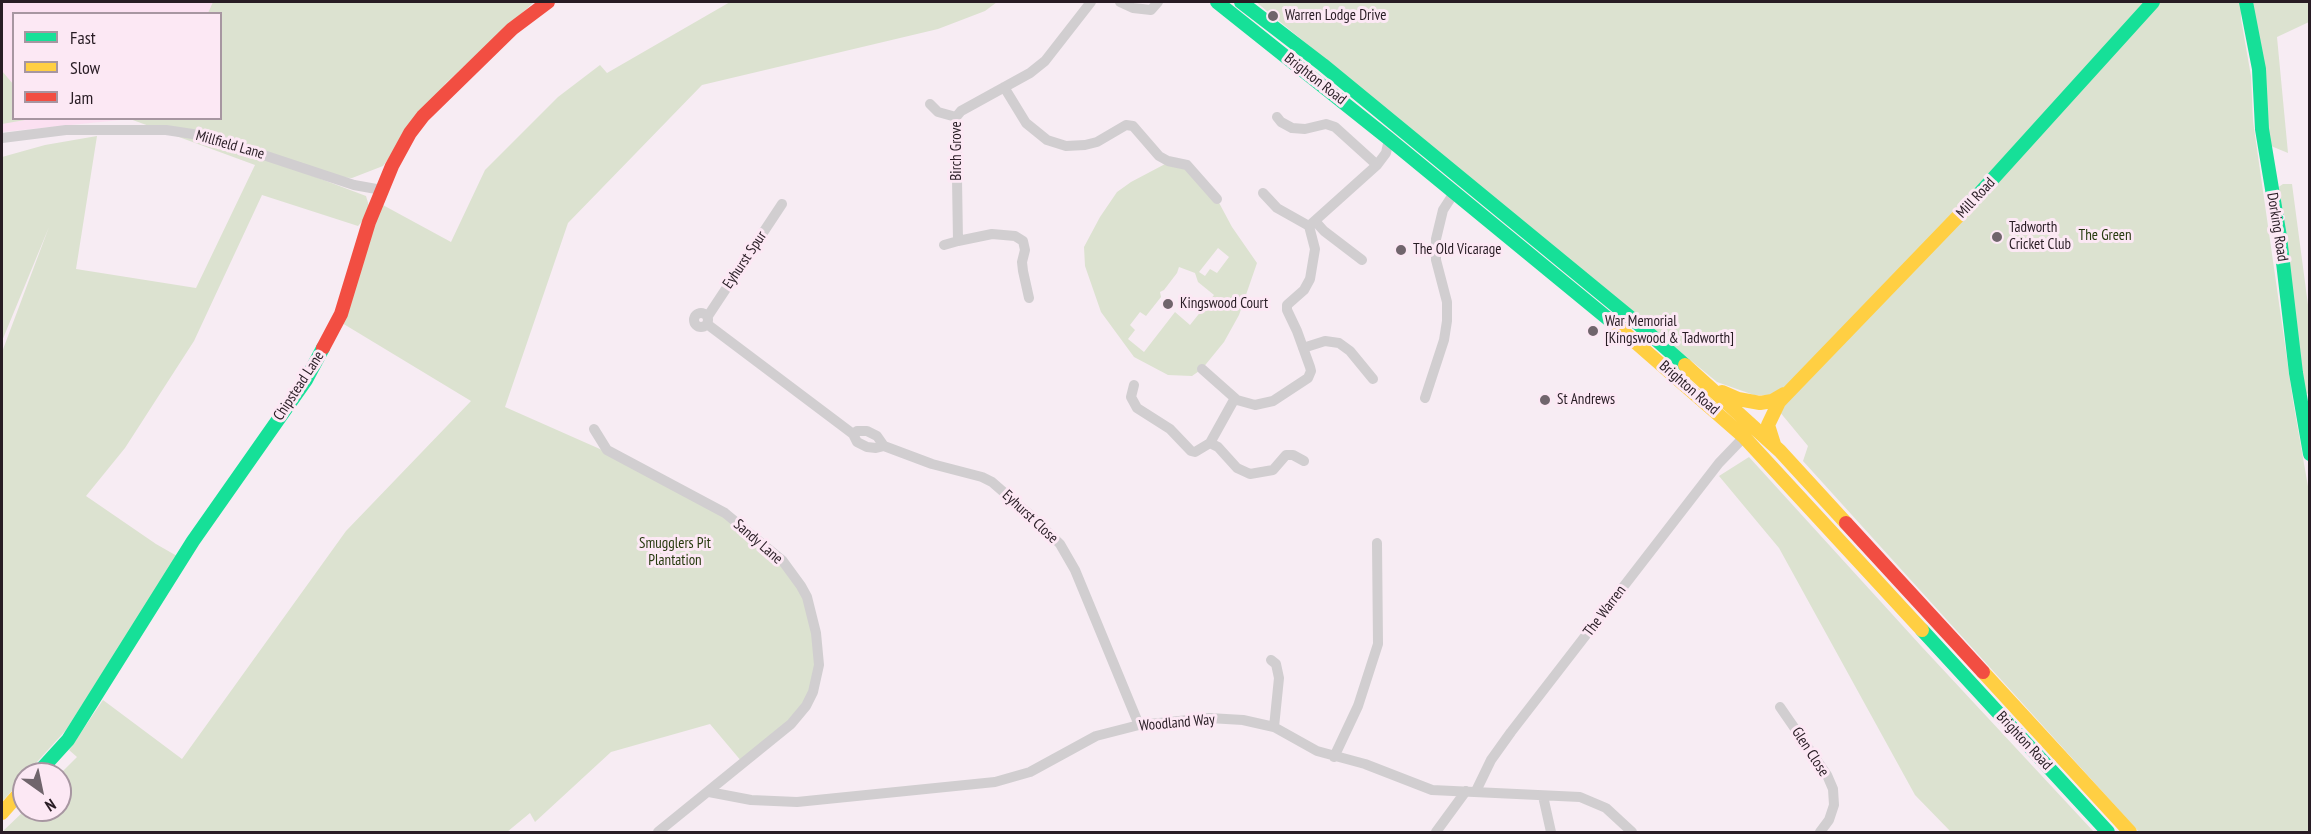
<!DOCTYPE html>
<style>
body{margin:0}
#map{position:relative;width:2311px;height:834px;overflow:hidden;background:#f7ecf3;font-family:"PT Sans Narrow",sans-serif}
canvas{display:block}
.frame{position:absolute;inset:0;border:3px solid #281c24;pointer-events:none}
.legend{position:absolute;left:12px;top:12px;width:210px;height:108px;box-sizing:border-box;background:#fce8f4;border:2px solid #a796a1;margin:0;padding:8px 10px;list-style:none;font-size:18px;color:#281c24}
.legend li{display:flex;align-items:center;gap:12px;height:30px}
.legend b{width:30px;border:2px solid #a796a1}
.north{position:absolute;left:12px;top:762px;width:60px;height:60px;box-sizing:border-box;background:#fce8f4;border:2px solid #a796a1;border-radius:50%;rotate:147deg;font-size:16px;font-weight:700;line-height:24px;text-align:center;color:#281c24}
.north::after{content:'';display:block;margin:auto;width:21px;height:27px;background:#70656c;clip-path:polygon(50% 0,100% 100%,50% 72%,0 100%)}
</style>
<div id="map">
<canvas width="2311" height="834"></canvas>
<div class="frame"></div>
<ul class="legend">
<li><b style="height:8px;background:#16e098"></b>Fast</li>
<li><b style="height:8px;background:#ffcf43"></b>Slow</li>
<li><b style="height:8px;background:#f24e42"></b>Jam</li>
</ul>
<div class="north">N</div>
</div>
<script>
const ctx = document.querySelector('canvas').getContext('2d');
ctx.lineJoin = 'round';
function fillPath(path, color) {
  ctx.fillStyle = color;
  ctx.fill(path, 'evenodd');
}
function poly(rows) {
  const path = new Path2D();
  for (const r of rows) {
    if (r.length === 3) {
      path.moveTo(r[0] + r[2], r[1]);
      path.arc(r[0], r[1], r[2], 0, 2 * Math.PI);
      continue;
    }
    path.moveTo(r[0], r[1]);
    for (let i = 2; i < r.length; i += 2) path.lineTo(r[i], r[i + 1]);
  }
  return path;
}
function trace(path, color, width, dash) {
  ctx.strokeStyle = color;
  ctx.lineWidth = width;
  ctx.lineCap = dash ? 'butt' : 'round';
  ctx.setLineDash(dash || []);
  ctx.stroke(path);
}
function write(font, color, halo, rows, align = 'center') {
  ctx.font = font + ' "PT Sans Narrow",sans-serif';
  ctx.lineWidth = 6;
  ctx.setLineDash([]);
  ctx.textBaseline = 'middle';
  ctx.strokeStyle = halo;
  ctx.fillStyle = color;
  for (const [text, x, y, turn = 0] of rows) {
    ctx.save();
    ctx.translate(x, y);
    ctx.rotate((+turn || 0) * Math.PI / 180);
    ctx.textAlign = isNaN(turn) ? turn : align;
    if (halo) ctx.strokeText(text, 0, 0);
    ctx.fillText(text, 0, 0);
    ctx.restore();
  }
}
fillPath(poly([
 [2,2,219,2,215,13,14,14,14,118,181,119,180,123,130,119,2,132]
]), '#fbe0f1');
fillPath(poly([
 [213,2,534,2,446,83,383,166,352,178,313,176,366,196,369,206,366,217,358,226,262,195,194,341,125,448,86,496,156,544,177,556,66,730,26,774,24,774,24,777,2,802,2,352,49,227,2,341,2,157,45,145,97,136,76,269,196,288,255,165,130,119,220,118,220,14,208,13],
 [730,2,997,2,985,11,938,29,702,85,568,223,505,407,618,457,725,513,782,560,801,586,819,665,806,706,742,762,710,724,611,752,535,822,530,813,507,832,2,832,25,810,60,810,60,774,77,757,69,750,103,700,182,759,346,531,471,401,342,323,381,204,451,242,485,170,558,97,600,65,607,73],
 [1256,2,2241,2,2241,19,2251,76,2253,121,2293,401,2309,492,2309,832,2139,832,1803,461,1808,446,1779,411,1782,396,1754,395,1717,382],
 [2246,2,2309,2,2309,22,2277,37,2288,153,2271,146],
 [2,71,13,84,14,118,25,120,2,124],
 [1177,161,1217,199,1232,227,1257,263,1239,315,1224,342,1202,369,1192,376,1168,375,1134,357,1101,312,1085,266,1084,247,1100,217,1117,192,1131,182,1167,163],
 [1218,248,1229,257,1217,273,1210,269,1205,276,1199,272],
 [1179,267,1195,273,1198,282,1214,295,1190,325,1175,312,1144,352,1128,339,1135,330,1130,325,1140,312,1146,316,1161,297,1160,292,1164,290,1177,273],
 [2283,184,2292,184,2310,320,2309,393,2299,397,2271,192],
 [1749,457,1922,647,2094,832,1951,832,1915,795,1779,548,1719,476]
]), '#dce2d0');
trace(poly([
 [1120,2,1133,8,1151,10,1158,2],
 [1004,87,1026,123,1047,140,1066,146,1085,145,1097,142,1126,125,1133,126,1159,156,1168,161,1187,165,1217,199],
 [930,104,938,112,956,117],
 [1277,117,1281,122,1292,128,1305,129,1326,124,1335,127,1377,165],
 [2,138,66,130,166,130,206,136,354,185,382,190],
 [1263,193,1277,208,1309,226],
 [1315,221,1324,231,1362,260],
 [944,245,958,241],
 [1029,298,1023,271,1022,262,1025,250,1023,241,1015,236,992,234,958,241,956,117,961,111,1030,73,1045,61,1091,2],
 [701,320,7],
 [708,316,782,204],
 [707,324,853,434],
 [1303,348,1325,341,1339,343,1350,351,1373,379],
 [1202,369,1237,400,1255,405,1273,401,1308,378,1311,371,1310,367,1297,331,1287,310,1287,305,1304,290,1310,279,1315,249,1309,226,1377,165,1386,153,1389,139],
 [1134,385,1131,397,1137,408,1170,429,1191,451,1195,452,1210,443,1235,398],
 [1425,398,1444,340,1447,321,1447,302,1436,260,1436,239,1443,210,1454,193],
 [594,429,607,450,725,513,782,560,801,586,807,597,816,633,819,665,813,692,806,706,791,724,658,832],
 [1210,443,1218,447,1237,468,1250,474,1273,470,1286,455,1293,455,1304,461],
 [884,446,877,436,867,431,857,431,853,434,857,442,867,447,876,448,884,446,932,464,982,477,992,482,1030,515,1060,544,1075,570,1139,725],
 [1271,660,1276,664,1279,678,1274,727],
 [1780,707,1827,775,1833,789,1834,805,1829,820,1820,832],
 [1334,757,1358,706,1378,644,1377,543],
 [1476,791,1491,760,1511,732,1719,463,1744,437],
 [709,792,751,800,797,802,995,782,1030,772,1096,736,1139,725,1209,718,1243,720,1274,727,1317,751,1365,764,1432,790,1580,797,1606,808,1632,832],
 [1543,796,1551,832],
 [1436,832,1466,791]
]), '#d1ced0', 10);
trace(poly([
 [1217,2,1389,139,1618,327],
 [1241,2,1323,65,1637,323,1685,365],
 [2246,2,2259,69,2262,129,2280,237,2296,373,2310,454],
 [1970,204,2153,2],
 [1922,630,2108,832],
 [37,774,68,740,193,541,306,380,323,348]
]), '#16e098', 14);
trace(poly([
 [1618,327,1744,437,1922,630],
 [1685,365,1780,451,1846,523],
 [1722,392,1738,399,1760,403,1772,401,1784,394],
 [1774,444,1768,425,1779,402,1970,204],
 [1983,672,2130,832],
 [2,813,24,788]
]), '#ffcf43', 14);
trace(poly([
 [323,348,341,314,369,222,392,166,410,133,423,116,512,29,548,2],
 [1846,523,1983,672]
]), '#f24e42', 14);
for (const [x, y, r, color] of [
 [1273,16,6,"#70656c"],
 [1997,237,6,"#70656c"],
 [1401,250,6,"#70656c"],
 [1168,304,6,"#70656c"],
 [1593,331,6,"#70656c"],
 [1545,400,6,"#70656c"]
]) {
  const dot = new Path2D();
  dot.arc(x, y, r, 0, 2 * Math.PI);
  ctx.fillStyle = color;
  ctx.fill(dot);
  trace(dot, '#fce8f4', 2);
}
write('15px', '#281c24', '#fce8f4', [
 ["Warren Lodge Drive",1285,16],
 ["Tadworth",2009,228],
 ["Cricket Club",2009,245],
 ["The Old Vicarage",1413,250],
 ["Kingswood Court",1180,304],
 ["War Memorial",1605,322],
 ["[Kingswood & Tadworth]",1605,339],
 ["St Andrews",1557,400]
], 'left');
write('15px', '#281c24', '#fce8f4', [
 ["Brighton Road",1315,79,38],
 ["Millfield Lane",230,145,16],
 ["Birch Grove",957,151,-90],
 ["Mill Road",1976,198,-47],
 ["Dorking Road",2277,227,81],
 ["Eyhurst Spur",745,260,-56],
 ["Chipstead Lane",299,386,-57],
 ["Brighton Road",1689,388,41],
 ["Eyhurst Close",1030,517,43],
 ["Sandy Lane",758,542,41],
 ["The Warren",1605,611,-53],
 ["Woodland Way",1177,723,-5],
 ["Brighton Road",2024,741,47],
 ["Glen Close",1810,752,57]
]);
write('15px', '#273a0f', '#fce8f4', [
 ["The Green",2105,236],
 ["Smugglers Pit",675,544],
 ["Plantation",675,561]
]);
</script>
